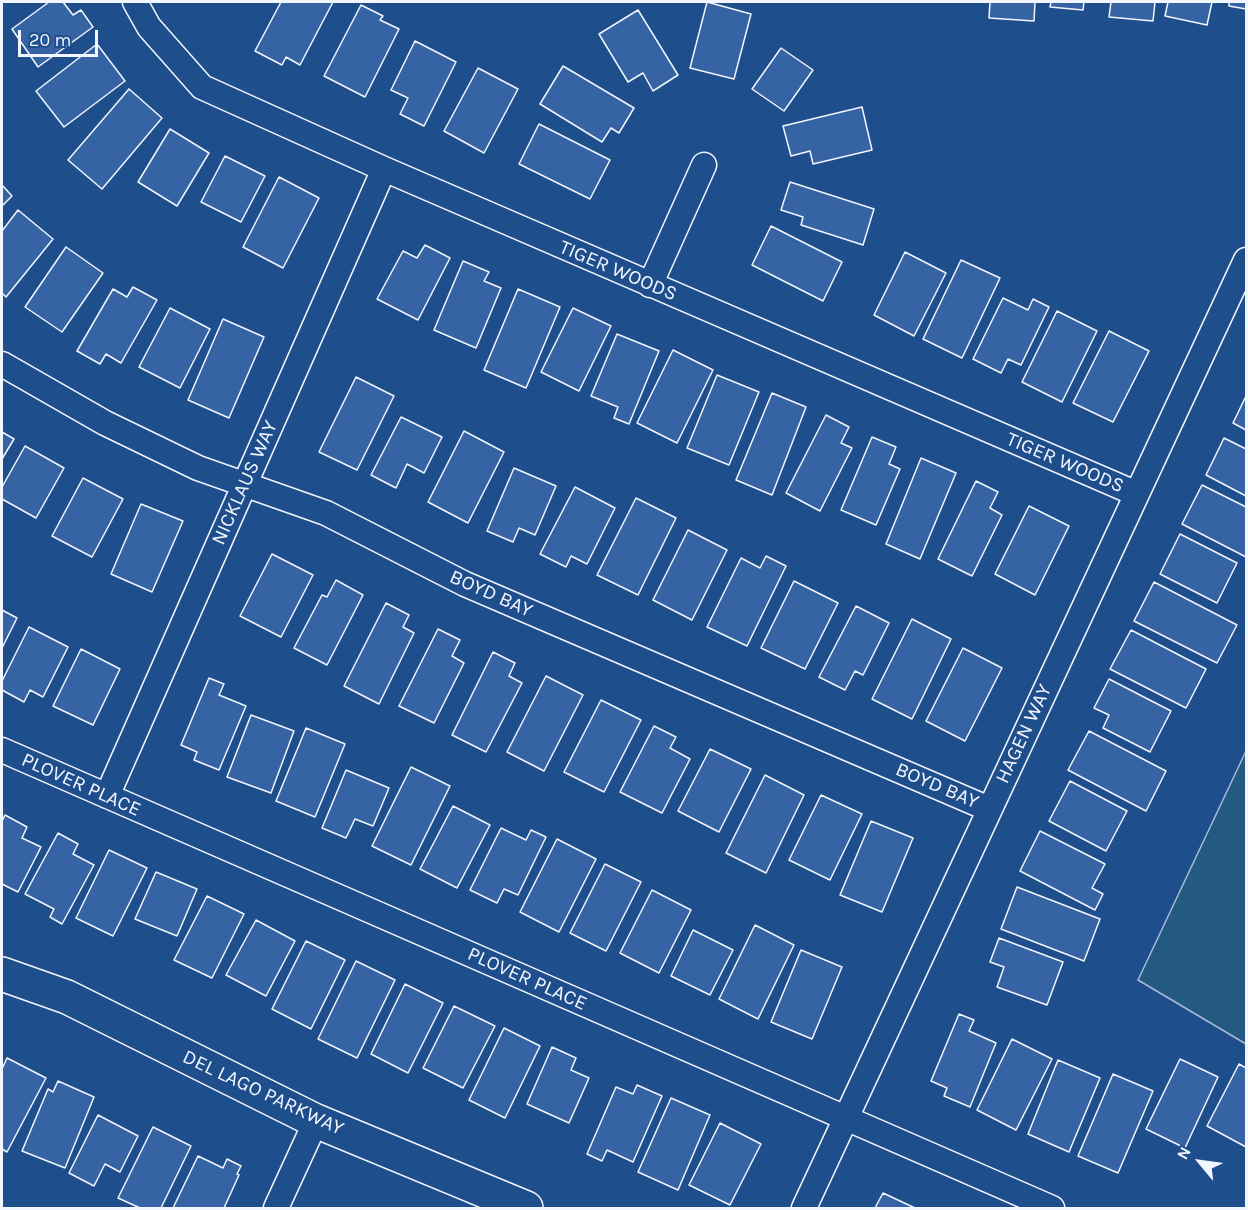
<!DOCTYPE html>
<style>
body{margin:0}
#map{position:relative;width:1248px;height:1210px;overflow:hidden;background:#1f4e8c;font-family:Karla,sans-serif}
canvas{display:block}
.frame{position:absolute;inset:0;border:3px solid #f2f6ff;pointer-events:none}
.north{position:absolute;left:1170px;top:1132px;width:60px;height:60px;-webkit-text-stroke:4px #1f4e8c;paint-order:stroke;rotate:299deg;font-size:16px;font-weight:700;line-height:24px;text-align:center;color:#f2f6ff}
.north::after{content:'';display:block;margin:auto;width:21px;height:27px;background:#f2f6ff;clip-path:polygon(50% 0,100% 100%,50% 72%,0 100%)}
.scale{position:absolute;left:18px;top:30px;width:80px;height:27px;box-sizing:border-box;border:3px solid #f2f6ff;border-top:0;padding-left:8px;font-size:18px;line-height:21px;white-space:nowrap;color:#f2f6ff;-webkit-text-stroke:4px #1f4e8c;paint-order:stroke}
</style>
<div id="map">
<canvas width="1248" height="1210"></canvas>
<div class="frame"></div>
<div class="north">N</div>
<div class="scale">20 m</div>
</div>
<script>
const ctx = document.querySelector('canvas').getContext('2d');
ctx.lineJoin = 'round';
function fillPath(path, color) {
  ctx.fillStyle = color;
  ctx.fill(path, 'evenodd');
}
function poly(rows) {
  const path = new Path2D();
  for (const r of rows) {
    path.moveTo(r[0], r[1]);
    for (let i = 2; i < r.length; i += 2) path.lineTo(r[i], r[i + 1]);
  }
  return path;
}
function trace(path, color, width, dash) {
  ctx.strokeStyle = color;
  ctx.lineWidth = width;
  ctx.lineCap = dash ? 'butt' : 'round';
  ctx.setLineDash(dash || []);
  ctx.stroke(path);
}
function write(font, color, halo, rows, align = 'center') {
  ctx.font = font + ' Karla,sans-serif';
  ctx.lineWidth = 4.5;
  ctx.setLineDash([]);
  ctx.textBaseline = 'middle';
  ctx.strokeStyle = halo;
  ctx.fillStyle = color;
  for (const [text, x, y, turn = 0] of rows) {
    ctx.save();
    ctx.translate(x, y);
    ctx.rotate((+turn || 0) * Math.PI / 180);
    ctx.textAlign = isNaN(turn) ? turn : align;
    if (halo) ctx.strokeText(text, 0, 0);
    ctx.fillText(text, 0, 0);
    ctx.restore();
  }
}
const green = poly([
 [1246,751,1246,1044,1138,980,1246,751]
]);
fillPath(green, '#245a82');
trace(green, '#a8bbd7', 1.5);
const building = poly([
 [49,2,63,2,73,15,81,10,93,27,38,67,12,29,49,2],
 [281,2,333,2,300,65,286,57,282,65,255,51,281,2],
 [707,2,751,14,734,79,690,68,707,2],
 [990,2,1035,2,1034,21,989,18,990,2],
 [1051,2,1084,2,1083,10,1050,7,1051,2],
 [1111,2,1155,2,1153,21,1109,17,1111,2],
 [1168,2,1212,2,1207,25,1165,16,1168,2],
 [1229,2,1246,2,1246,9,1229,6,1229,2],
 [361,5,383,16,380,20,399,29,365,97,324,76,361,5],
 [638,10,678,75,653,91,643,73,628,82,599,34,638,10],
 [415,41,456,62,424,126,400,114,408,98,391,90,415,41],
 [97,44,125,81,64,127,36,91,97,44],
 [781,48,813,70,784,111,752,89,781,48],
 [563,66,634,108,619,133,611,128,602,142,540,104,563,66],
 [478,68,518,89,484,153,444,131,478,68],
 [129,89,162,118,102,189,68,160,129,89],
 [862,107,872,150,813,164,810,151,791,156,783,126,862,107],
 [539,124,610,160,590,199,519,164,539,124],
 [170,129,209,153,177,206,138,182,170,129],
 [225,156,265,176,241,222,201,202,225,156],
 [279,177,319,198,283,268,243,247,279,177],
 [790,182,874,209,863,245,801,225,803,217,781,210,790,182],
 [2,185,12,196,2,206,2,185],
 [18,210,53,239,6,297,2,293,2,231,18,210],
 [771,226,842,262,823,301,752,265,771,226],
 [425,245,450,258,418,320,377,299,403,251,417,258,425,245],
 [66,247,103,273,62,332,25,307,66,247],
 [905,252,946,273,914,336,874,315,905,252],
 [961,260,1000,278,962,358,923,339,961,260],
 [463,261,489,272,484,281,501,288,476,348,434,330,463,261],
 [133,287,157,300,121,363,106,354,100,364,77,351,113,289,127,297,133,287],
 [518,289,560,307,526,388,484,370,518,289],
 [1003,298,1028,310,1033,299,1049,307,1021,365,1008,359,1001,373,973,359,1003,298],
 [170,308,210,329,180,388,139,367,170,308],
 [573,308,611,326,579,391,541,372,573,308],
 [1057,311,1097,331,1062,402,1022,382,1057,311],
 [223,319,264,337,229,418,188,400,223,319],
 [1109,331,1149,351,1113,422,1073,403,1109,331],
 [617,334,659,351,629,424,614,418,618,407,591,396,617,334],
 [673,350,713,370,677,443,637,423,673,350],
 [717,375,759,392,729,465,687,448,717,375],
 [356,377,394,396,357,470,319,452,356,377],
 [772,393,806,407,772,495,736,480,772,393],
 [1246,396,1246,430,1233,423,1246,396],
 [826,415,849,427,841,443,852,448,820,511,786,493,826,415],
 [401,417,442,437,424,473,407,464,396,488,371,475,401,417],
 [464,431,504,452,468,523,428,502,464,431],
 [2,432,14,439,2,459,2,432],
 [872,437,896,447,889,464,900,469,876,525,841,510,872,437],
 [1224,438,1246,449,1246,496,1206,475,1224,438],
 [25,446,64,468,36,518,2,499,2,487,25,446],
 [921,458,956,473,920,559,886,544,921,458],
 [514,468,556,486,535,535,519,528,513,542,487,531,514,468],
 [83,478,123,499,92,557,52,536,83,478],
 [976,481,998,492,990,508,1002,515,972,576,938,559,976,481],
 [1202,485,1246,507,1246,557,1182,524,1202,485],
 [575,487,615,508,587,564,571,556,566,567,540,554,575,487],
 [636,498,676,518,638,595,597,575,636,498],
 [141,504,183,521,152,592,111,574,141,504],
 [1029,506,1069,526,1035,595,995,574,1029,506],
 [688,530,727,550,692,620,653,600,688,530],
 [1180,534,1237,563,1217,603,1160,574,1180,534],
 [272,554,313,575,281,637,240,616,272,554],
 [766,556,786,566,747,646,707,627,741,558,760,568,766,556],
 [336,580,363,595,327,665,294,648,322,595,327,597,336,580],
 [794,581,838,603,805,669,761,648,794,581],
 [1154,582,1237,625,1217,663,1134,621,1154,582],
 [386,603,409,615,403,627,414,633,379,704,344,686,386,603],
 [856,606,889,623,863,675,855,671,845,690,819,677,856,606],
 [2,610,17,618,2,648,2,610],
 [912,619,951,639,912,719,872,699,912,619],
 [29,627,68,647,43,697,30,690,24,702,2,690,2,681,29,627],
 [438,629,460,640,452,656,464,663,434,723,399,706,438,629],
 [1131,630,1206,669,1186,708,1110,669,1131,630],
 [963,648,1002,668,965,741,926,721,963,648],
 [81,649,120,669,93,725,53,706,81,649],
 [493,652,515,663,509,676,522,683,486,752,452,735,493,652],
 [546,676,583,695,544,771,507,752,546,676],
 [209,678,224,684,219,695,246,706,219,770,194,760,197,752,181,745,209,678],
 [1109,679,1171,711,1150,752,1103,728,1109,715,1094,708,1109,679],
 [601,700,641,720,604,792,564,772,601,700],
 [251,715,294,731,271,793,227,777,251,715],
 [654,726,676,737,670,748,690,759,662,813,620,792,654,726],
 [306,728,345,744,315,817,276,801,306,728],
 [1089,731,1166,771,1146,811,1068,770,1089,731],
 [710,749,751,769,719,832,678,811,710,749],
 [411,767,450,786,411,865,372,846,411,767],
 [346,770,389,788,373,826,355,819,346,838,322,828,346,770],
 [765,775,804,795,766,873,726,853,765,775],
 [1070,781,1127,811,1106,851,1049,821,1070,781],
 [821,795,862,814,830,880,789,860,821,795],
 [453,806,490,825,457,888,420,869,453,806],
 [5,815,27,827,22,838,41,847,18,892,2,884,2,821,5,815],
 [871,821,913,838,882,912,840,895,871,821],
 [501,828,526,840,531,830,546,837,518,895,504,889,497,903,470,890,501,828],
 [1040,831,1105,864,1092,888,1103,894,1095,910,1020,871,1040,831],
 [58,833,78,844,73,854,94,865,62,924,50,917,54,909,25,894,58,833],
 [557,839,596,859,559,932,520,912,557,839],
 [109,850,147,868,113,936,76,918,109,850],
 [605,864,641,882,606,951,570,933,605,864],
 [156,872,197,889,177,936,135,919,156,872],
 [1017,887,1100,919,1084,961,1001,929,1017,887],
 [652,890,691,910,659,973,620,953,652,890],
 [207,896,244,914,212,978,174,960,207,896],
 [256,920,295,941,266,996,226,975,256,920],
 [755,925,794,945,758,1019,719,999,755,925],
 [693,930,733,950,710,995,671,976,693,930],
 [999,938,1063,962,1047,1005,997,987,1004,967,990,962,999,938],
 [306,941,345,960,311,1029,272,1009,306,941],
 [801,950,842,967,812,1039,771,1022,801,950],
 [356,961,395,980,357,1058,318,1039,356,961],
 [405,984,443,1003,408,1073,371,1054,405,984],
 [454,1006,495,1026,463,1088,423,1068,454,1006],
 [959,1014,974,1020,969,1031,996,1043,970,1107,944,1096,947,1088,931,1081,959,1014],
 [504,1028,540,1046,505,1118,469,1100,504,1028],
 [1012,1039,1052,1059,1016,1130,977,1110,1012,1039],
 [552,1047,576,1058,571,1070,589,1078,569,1123,527,1104,552,1047],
 [7,1058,46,1078,7,1152,2,1149,2,1069,7,1058],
 [1180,1059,1218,1077,1185,1148,1146,1129,1180,1059],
 [1058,1060,1100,1078,1069,1152,1028,1134,1058,1060],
 [1239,1064,1246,1068,1246,1147,1207,1126,1239,1064],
 [1113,1074,1153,1091,1118,1173,1078,1156,1113,1074],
 [58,1081,94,1097,65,1168,22,1151,48,1089,53,1092,58,1081],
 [637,1085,662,1096,633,1162,607,1150,602,1161,587,1154,616,1087,633,1094,637,1085],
 [671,1098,710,1115,678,1190,638,1172,671,1098],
 [98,1115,138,1136,120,1172,105,1164,94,1186,69,1173,98,1115],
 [720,1123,761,1144,730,1205,689,1185,720,1123],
 [153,1127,191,1146,161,1208,140,1208,118,1198,153,1127],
 [198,1156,223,1168,227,1159,241,1166,237,1174,239,1175,224,1208,173,1208,198,1156],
 [883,1193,915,1208,875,1208,883,1193]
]);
fillPath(building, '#3563a3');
trace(building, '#f2f6ff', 1.5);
const street = poly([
 [135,2,149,27,202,87,384,169,1137,494],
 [650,285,704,165],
 [2,364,105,423,198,468,326,513,465,584,989,809],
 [2,750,1052,1208],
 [107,796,384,169],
 [276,1208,316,1121],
 [804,1208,1246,260]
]);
const secondary = poly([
 [2,974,67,997,316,1121,526,1208]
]);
trace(street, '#f2f6ff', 27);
trace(secondary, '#f2f6ff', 36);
trace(street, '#1f4e8c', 24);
trace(secondary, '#1f4e8c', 33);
write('20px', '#f2f6ff', '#1f4e8c', [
 ["TIGER WOODS",618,271,23],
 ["TIGER WOODS",1065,463,23],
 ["NICKLAUS WAY",245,483,-66],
 ["BOYD BAY",491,594,24],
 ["HAGEN WAY",1024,734,-65],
 ["PLOVER PLACE",81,785,24],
 ["BOYD BAY",937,786,23],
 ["PLOVER PLACE",527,979,24],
 ["DEL LAGO PARKWAY",263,1093,25]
]);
</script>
